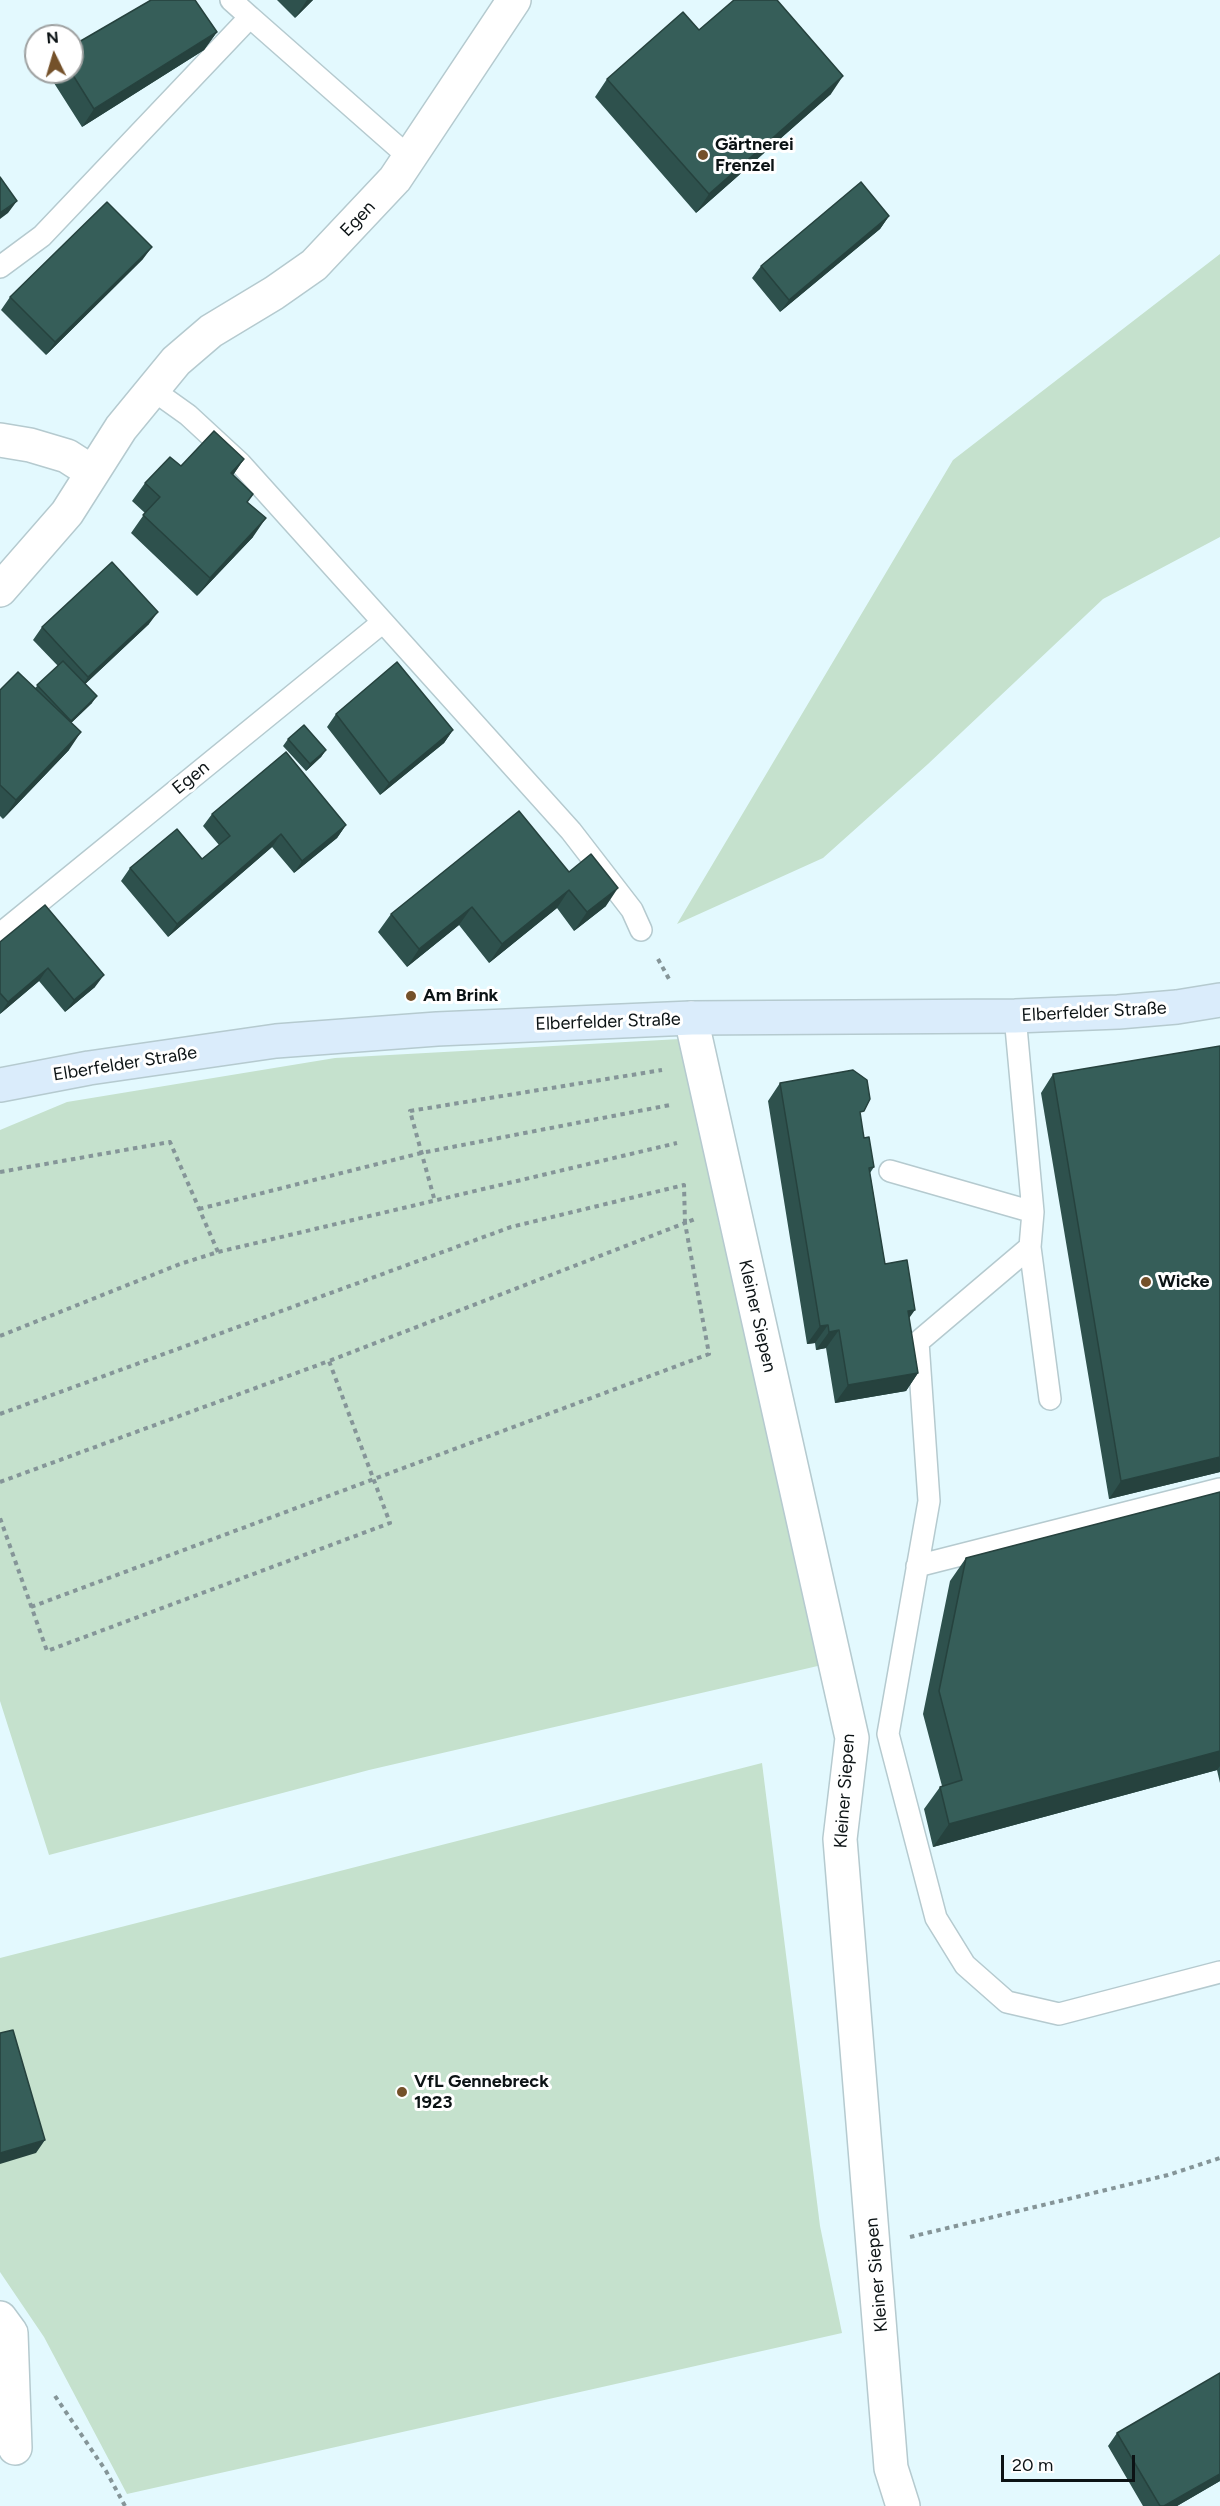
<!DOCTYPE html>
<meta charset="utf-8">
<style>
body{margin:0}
#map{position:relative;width:1220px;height:2506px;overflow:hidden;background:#e3f9fe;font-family:Figtree,sans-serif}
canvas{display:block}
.north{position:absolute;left:24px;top:24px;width:60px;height:60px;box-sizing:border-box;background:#fff;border:2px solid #9ea1a1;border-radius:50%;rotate:355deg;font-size:16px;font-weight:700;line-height:24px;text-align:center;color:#0c1315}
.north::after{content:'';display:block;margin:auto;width:21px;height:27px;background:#74512a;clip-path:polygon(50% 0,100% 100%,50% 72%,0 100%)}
.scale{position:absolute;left:1001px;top:2455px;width:134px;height:27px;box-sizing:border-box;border:3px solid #0c1315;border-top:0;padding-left:8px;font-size:18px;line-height:21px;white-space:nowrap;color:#0c1315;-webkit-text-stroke:4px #fff;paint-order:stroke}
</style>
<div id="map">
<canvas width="1220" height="2506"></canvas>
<div class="north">N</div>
<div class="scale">20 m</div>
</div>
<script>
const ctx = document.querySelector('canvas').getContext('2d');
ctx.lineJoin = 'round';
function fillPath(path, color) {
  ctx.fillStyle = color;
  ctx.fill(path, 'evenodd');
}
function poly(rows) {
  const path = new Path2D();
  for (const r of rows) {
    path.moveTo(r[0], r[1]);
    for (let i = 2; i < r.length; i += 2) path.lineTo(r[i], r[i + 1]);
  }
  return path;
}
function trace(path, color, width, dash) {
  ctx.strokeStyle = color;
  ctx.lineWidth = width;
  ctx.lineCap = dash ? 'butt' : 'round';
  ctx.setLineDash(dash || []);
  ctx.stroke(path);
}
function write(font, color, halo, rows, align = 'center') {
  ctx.font = font + ' Figtree,sans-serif';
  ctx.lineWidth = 6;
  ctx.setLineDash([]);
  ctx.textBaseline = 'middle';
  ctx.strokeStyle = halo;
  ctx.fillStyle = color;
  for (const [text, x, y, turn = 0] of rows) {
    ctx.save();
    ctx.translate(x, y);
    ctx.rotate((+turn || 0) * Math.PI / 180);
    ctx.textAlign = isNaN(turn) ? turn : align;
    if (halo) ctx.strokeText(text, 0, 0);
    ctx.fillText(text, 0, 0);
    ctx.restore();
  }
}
fillPath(poly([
 [1220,254,1220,537,1103,599,928,764,823,858,677,924,953,460],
 [680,1039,719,1224,822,1665,369,1770,49,1855,0,1701,0,1130,67,1102,335,1058],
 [762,1763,820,2226,842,2333,127,2494,44,2337,0,2272,0,1958]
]), '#c5e1cd');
const service = poly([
 [231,0,250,17],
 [0,267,42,236,250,17,410,158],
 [153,390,188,415,240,463,571,831,632,910,641,930],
 [0,934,383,622],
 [1015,1016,1033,1212,1030,1247,1050,1399],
 [890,1171,1033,1212],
 [1030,1247,918,1342,929,1501,888,1734,936,1918,965,1965,1007,2002,1059,2014,1220,1972],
 [917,1566,1220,1489]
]);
const minor = poly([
 [0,440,30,445,67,456,92,472],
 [691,1018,852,1738,840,1839,891,2468,903,2506],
 [0,2318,11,2333,15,2448]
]);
const tertiary = poly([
 [0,590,67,513,121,428,176,361,211,331,274,293,314,265,395,179,514,0]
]);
const secondary = poly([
 [0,1085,89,1068,276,1041,437,1029,691,1018,1015,1016,1118,1012,1177,1007,1220,1000]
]);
trace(service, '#b5cacf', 24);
trace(minor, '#b5cacf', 36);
trace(tertiary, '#b5cacf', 36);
trace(secondary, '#b5cacf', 36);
trace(poly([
 [658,959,669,979],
 [0,1172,170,1142,218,1252],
 [434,1198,410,1111,662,1070],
 [199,1209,421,1153,670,1105],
 [0,1336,180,1264,218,1252,677,1143],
 [0,1414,511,1227,684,1185,685,1223,695,1219],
 [0,1482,329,1361,390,1523,47,1651,0,1518],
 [31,1607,709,1354,685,1223,329,1361],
 [910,2237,1168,2175,1220,2158],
 [55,2396,106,2471,125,2506]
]), '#859598', 4, [4.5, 4.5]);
trace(service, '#fff', 21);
trace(minor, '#fff', 33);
trace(tertiary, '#fff', 33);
trace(secondary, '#daecfb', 33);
fillPath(poly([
 [277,0,313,0,295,18],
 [699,30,831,94,696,213,595,97,607,79],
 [217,32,204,50,82,127,47,72,72,72],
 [889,216,880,229,780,312,752,278,761,266],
 [143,259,46,355,1,310,10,297],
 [244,459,233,475,248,502,253,537,197,596,131,533,145,513,132,501,145,483,181,466],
 [149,624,85,684,92,703,71,723,69,750,3,819,0,816,0,690,35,688,58,666,33,640,42,627],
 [336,714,453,730,444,743,380,795,327,727],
 [288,739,326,750,321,757,306,771,283,746],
 [212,814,346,825,337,838,294,873,272,847,168,937,121,881,130,868,202,859,219,845,203,826],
 [569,872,606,906,574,931,557,908,489,963,459,925,407,967,378,932,391,914],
 [0,942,95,987,65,1012,39,981,0,1014],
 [1053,1074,1220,1472,1109,1499,1041,1093],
 [780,1083,860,1117,864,1138,874,1167,870,1173,885,1264,909,1318,918,1373,906,1391,835,1403,826,1348,816,1350,815,1343,807,1344,768,1101],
 [1220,1492,1220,1783,1217,1770,933,1847,924,1809,940,1787,942,1786,923,1714,950,1581,966,1558],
 [1117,2433,1220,2481,1177,2506,1143,2506,1108,2446]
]), '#2e514d');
fillPath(poly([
 [307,0,313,0,295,18],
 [217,32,204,50,82,127,94,109],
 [843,76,831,94,696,213,709,194],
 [17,201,8,213,0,219,0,213],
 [889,216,880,229,780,312,789,300],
 [152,247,143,259,46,355,55,342],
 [244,459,231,478,231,473],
 [266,518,253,537,197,596,210,578],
 [158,612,149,624,80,689,88,677],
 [97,696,92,703,66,728,71,721],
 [453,730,444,743,380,795,389,783],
 [81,732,69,750,3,819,16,800],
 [326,750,321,757,306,771,310,764],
 [346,825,337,838,294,873,302,861],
 [281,834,272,847,168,937,177,924],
 [618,888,606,906,574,931,587,912],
 [569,890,557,908,489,963,502,944],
 [472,907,459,925,407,967,419,949],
 [48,968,39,981,0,1014,8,1002],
 [104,975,95,987,65,1012,74,1000],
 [915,1310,902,1328,908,1311],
 [828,1325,815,1343,807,1344,820,1326],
 [839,1330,826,1348,816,1350,829,1332],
 [918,1373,906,1391,835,1403,848,1385],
 [1220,1457,1220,1472,1109,1499,1121,1481],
 [1220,1751,1220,1766,1217,1770,933,1847,949,1824],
 [45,2140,36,2153,0,2164,0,2153],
 [1220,2474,1220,2481,1177,2506,1164,2506]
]), '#26423e');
const building = poly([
 [151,0,195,0,217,32,94,109,71,72,72,72,72,46,151,0],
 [734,0,777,0,843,76,709,194,607,79,683,12,699,30,734,0],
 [0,177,17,201,0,213,0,177],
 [861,182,889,216,789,300,761,266,861,182],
 [107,202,152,247,55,342,10,297,107,202],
 [214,431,244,459,231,473,253,494,247,502,266,518,210,578,143,515,160,497,145,483,170,457,181,466,214,431],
 [112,562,158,612,88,677,42,627,112,562],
 [63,661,97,696,71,721,37,685,63,661],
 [397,662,453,730,389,783,336,714,397,662],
 [18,672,81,732,16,800,0,785,0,690,18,672],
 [304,725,326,750,310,764,288,739,304,725],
 [286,752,346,825,302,861,281,834,177,924,130,868,177,829,202,859,230,836,212,814,286,752],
 [519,811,569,872,591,854,618,888,587,912,569,890,502,944,472,907,419,949,391,914,519,811],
 [45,905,104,975,74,1000,48,968,8,1002,0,993,0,942,45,905],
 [1220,1046,1220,1457,1121,1481,1053,1074,1220,1046],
 [853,1070,867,1080,870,1099,864,1111,860,1112,864,1138,869,1137,874,1167,869,1168,885,1264,907,1260,915,1310,908,1311,918,1373,848,1385,839,1330,829,1332,828,1325,820,1326,780,1083,853,1070],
 [1220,1492,1220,1751,949,1824,940,1787,962,1780,939,1691,966,1558,1220,1492],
 [13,2030,45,2140,0,2153,0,2033,13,2030],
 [1220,2373,1220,2474,1164,2506,1160,2506,1117,2433,1220,2373]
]);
fillPath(building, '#365e59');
trace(building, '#26423e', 1.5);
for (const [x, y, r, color] of [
 [703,155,6,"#74512a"],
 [411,996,6,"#74512a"],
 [1146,1282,6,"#74512a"],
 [402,2092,6,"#74512a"]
]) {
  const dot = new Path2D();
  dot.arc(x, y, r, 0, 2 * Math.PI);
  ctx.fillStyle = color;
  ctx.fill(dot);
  trace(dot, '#fff', 2);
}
write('bold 18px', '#0c1315', '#fff', [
 ["Gärtnerei",715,145],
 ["Frenzel",715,166],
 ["Am Brink",423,996],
 ["Wicke",1158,1282],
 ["VfL Gennebreck",414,2082],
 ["1923",414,2103]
], 'left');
write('18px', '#0c1315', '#fff', [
 ["Egen",358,219,-46],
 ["Egen",191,778,-39],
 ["Elberfelder Straße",1094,1012,-3],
 ["Elberfelder Straße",608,1022,-2],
 ["Elberfelder Straße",125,1064,-9],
 ["Kleiner Siepen",757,1316,77],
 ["Kleiner Siepen",845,1791,-86],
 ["Kleiner Siepen",877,2275,-95]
]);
</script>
